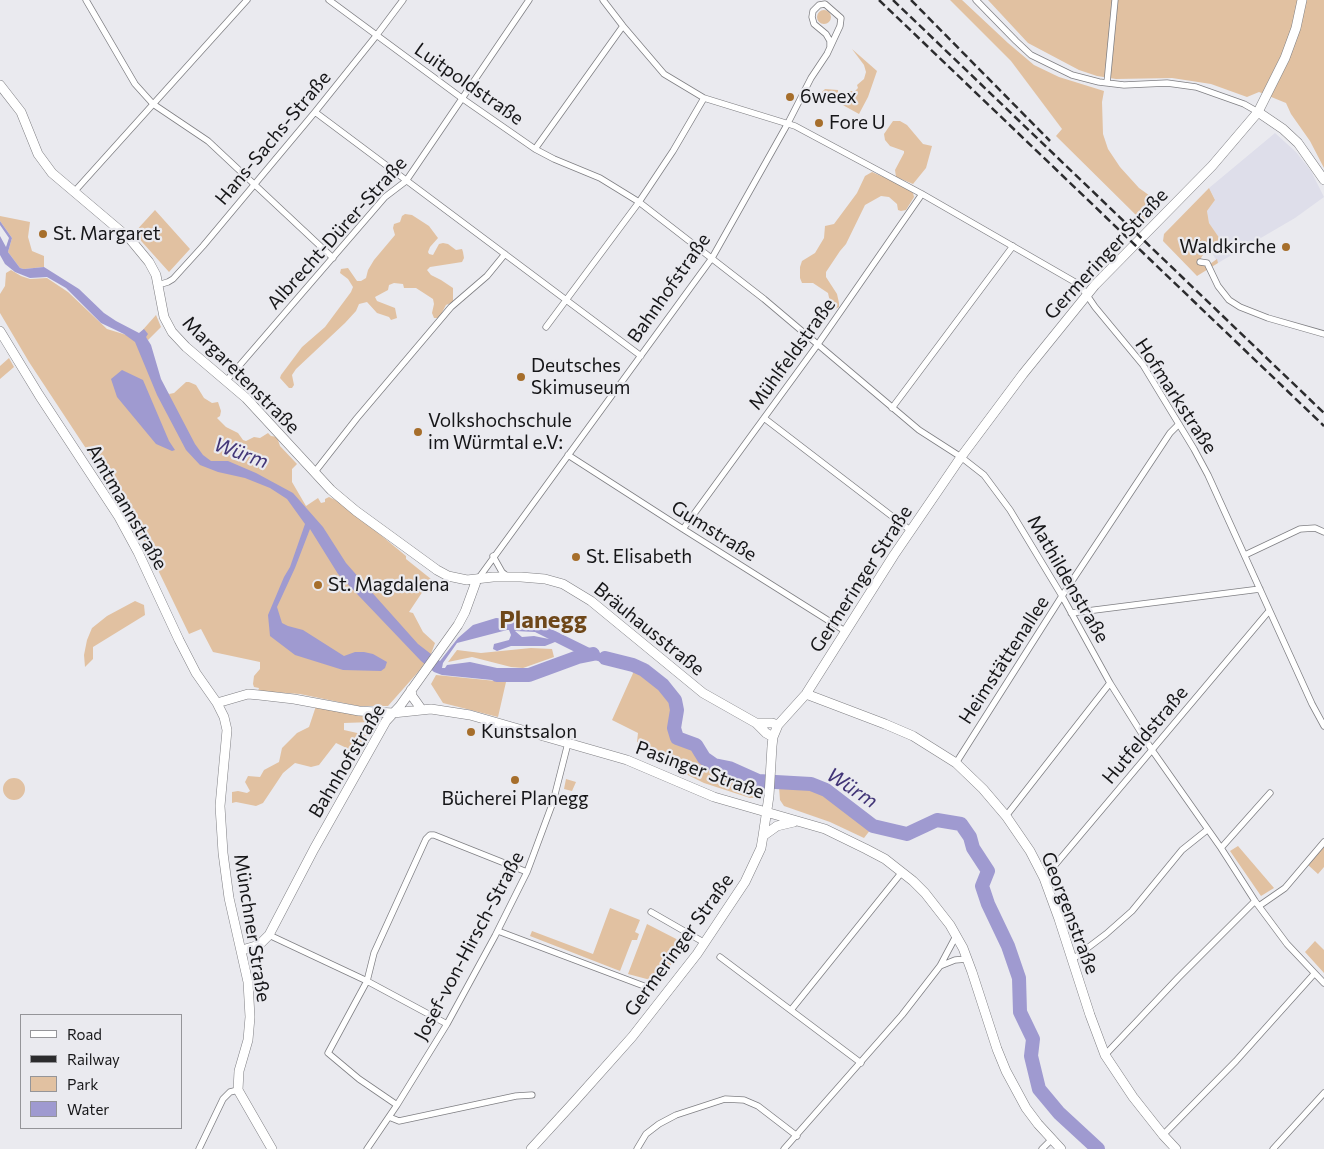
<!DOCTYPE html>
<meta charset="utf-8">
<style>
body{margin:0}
#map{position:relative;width:1324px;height:1149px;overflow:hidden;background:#eaeaef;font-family:Commissioner,sans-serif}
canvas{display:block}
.legend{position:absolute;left:20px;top:1014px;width:162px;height:115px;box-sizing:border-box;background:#eaeaef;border:1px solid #959599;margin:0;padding:6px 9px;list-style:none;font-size:15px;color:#161618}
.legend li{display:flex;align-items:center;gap:10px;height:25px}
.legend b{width:25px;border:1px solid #959599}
</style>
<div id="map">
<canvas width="1324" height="1149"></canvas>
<ul class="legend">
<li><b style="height:6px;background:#fff"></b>Road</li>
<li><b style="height:6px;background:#2c2c2e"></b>Railway</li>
<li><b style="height:14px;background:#e1c1a1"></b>Park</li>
<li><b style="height:14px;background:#9f9ad0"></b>Water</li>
</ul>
</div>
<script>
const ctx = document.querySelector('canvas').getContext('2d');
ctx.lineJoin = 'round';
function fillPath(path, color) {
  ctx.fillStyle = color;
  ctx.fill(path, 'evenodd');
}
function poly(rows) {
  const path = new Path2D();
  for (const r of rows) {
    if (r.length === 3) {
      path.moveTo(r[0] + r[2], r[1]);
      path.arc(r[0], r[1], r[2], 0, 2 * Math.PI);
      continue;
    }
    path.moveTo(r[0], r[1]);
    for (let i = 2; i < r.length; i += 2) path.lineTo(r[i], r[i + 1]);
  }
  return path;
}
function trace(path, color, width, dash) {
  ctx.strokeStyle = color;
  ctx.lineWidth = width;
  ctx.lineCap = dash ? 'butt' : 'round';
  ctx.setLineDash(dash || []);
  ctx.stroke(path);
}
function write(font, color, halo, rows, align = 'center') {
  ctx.font = font + ' Commissioner,sans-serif';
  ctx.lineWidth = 4.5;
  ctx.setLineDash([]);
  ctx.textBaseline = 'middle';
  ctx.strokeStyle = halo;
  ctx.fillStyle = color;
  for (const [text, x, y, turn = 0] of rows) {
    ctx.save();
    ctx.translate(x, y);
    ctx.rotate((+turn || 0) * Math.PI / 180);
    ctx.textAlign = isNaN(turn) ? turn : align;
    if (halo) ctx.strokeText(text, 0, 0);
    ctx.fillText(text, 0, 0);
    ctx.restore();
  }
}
fillPath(poly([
 [1275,133,1296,152,1311,171,1324,197,1295,218,1218,263,1209,248,1220,239,1209,223,1207,211,1215,200,1209,188]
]), '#dedeea');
fillPath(poly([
 [950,0,962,0,1008,43,1034,65,1059,77,1104,91,1102,102,1103,134,1108,149,1120,167,1139,188,1160,203,1149,218,1141,220,1056,136,1062,129,1011,61],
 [988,0,1324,0,1324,168,1310,141,1291,114,1286,103,1259,92,1247,97,1211,84,1172,78,1116,79,1097,76,1079,70,1028,43],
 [824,17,7],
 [852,49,877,71,868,97,859,114,821,93,825,89,838,90,838,93,849,94,850,91,855,91,858,88,857,85,864,79,866,72,864,65],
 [893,121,900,121,907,125,923,144,932,146,926,168,913,184,896,177,895,170,904,153,904,151,890,146,885,140,884,134],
 [872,172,904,186,913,193,914,197,906,210,901,211,898,210,897,204,889,197,881,196,865,205,846,244,840,251,826,272,826,277,837,294,839,303,839,307,832,311,828,293,813,283,802,283,800,278,800,267,802,261,815,253,824,238,825,226,834,224,857,193,865,176],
 [1209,188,1215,200,1207,211,1209,223,1220,239,1207,249,1201,258,1203,265,1210,264,1217,259,1218,263,1197,276,1163,241,1164,234],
 [155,210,190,249,169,272,134,233],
 [405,214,412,215,429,226,438,238,430,247,428,252,429,254,433,255,439,244,443,243,448,244,456,250,462,249,463,252,464,258,462,262,430,267,427,270,431,275,441,280,453,288,453,302,446,305,439,318,434,318,432,313,434,304,433,299,416,288,404,288,403,284,394,283,389,285,388,290,375,297,377,301,395,308,397,318,391,320,389,317,377,313,367,302,359,304,356,311,345,323,296,369,292,375,294,385,292,388,289,388,280,378,281,375,302,347,325,327,351,292,353,287,348,279,340,273,341,269,348,268,357,281,361,281,366,278,368,270,374,260,395,235,393,228,394,224,400,222,402,216],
 [0,216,30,222,28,237,32,251,44,256,44,267,24,269,20,268,8,252,12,238,0,221],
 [11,270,21,276,30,279,47,278,68,292,107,329,133,337,170,396,169,394,174,393,186,382,189,382,196,385,204,398,212,403,218,402,221,411,220,416,217,418,226,427,238,433,243,440,246,441,254,437,260,438,268,433,271,436,277,437,280,446,297,464,292,469,292,482,306,506,318,498,321,503,325,502,325,499,329,497,342,503,406,556,406,559,431,579,409,612,413,613,423,632,435,643,431,654,419,671,388,706,358,706,300,694,258,691,259,688,254,687,253,684,254,676,260,669,260,662,213,652,201,629,189,634,144,541,118,497,29,362,0,313,0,294,5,286,6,273],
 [156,315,161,327,148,340,140,333],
 [9,358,14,367,0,379,0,366],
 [135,601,144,605,145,615,93,647,93,659,85,667,84,655,87,640,92,628,107,616],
 [531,648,552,649,554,657,523,668,511,667,472,657,448,662,457,650,481,653],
 [634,671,659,687,668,698,673,708,670,728,673,740,693,749,701,761,714,768,728,772,743,779,762,785,761,792,757,798,750,798,704,783,647,755,649,749,637,742,638,733,612,720],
 [436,675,506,682,498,717,443,703,431,684],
 [316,706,365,715,372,722,344,723,344,730,366,735,363,745,355,752,336,743,319,765,311,767,295,763,283,773,263,803,256,806,236,802,232,803,232,792,238,791,247,793,250,791,245,782,248,776,260,777,264,770,279,762,282,748,297,733,309,727],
 [14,789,11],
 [566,779,576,782,572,791,564,789],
 [779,787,812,788,825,795,871,829,864,838,830,822,784,806,780,800],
 [1238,846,1274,888,1261,896,1230,851],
 [1324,847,1324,867,1318,874,1308,865],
 [610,908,640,920,635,932,639,934,637,940,632,940,620,971,530,936,532,931,593,954],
 [647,924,686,944,658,982,628,974],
 [1315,941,1324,950,1324,973,1305,952]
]), '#e1c1a1');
fillPath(poly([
 [0,221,12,238,8,252,20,268,24,269,44,267,79,289,104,313,116,321,139,333,144,329,148,334,146,337,151,345,161,379,195,444,203,455,211,461,228,461,256,473,293,493,323,527,346,563,368,588,418,644,440,661,458,638,473,625,496,618,535,621,602,654,617,658,623,663,616,666,587,658,555,642,545,646,511,646,497,651,493,649,494,644,509,640,511,635,509,630,507,630,457,643,443,663,442,668,445,668,447,665,470,662,515,672,514,678,512,682,442,675,434,672,421,661,338,574,310,529,295,568,277,607,282,623,288,626,303,630,344,656,355,652,364,652,373,654,387,662,385,668,381,671,343,670,295,655,270,636,268,615,284,577,290,567,305,524,287,499,270,488,245,478,218,472,200,465,186,450,157,395,135,342,124,334,101,323,66,288,47,277,30,278,15,272,5,264,0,255,0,236,6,247,9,238,0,225],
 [515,631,535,632,549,639,534,636,522,637],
 [122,370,143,380,169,441,175,450,172,451,156,444,117,397,111,379]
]), '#9f9ad0');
trace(poly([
 [605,658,633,665,644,670,663,685,675,700,677,710,674,728,677,738,696,745,704,758,714,765,729,768,758,781,811,784,826,790,873,826,907,834,937,820,961,824,970,837,973,848,988,871,982,886,988,904,1008,946,1019,978,1020,1012,1033,1039,1031,1056,1039,1089,1059,1113,1098,1149],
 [497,675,529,675,578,657,593,654]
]), '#9f9ad0', 14);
const street = poly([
 [86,0,135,84,153,104,208,141,333,258],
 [329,0,463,99,535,149,554,159,600,178,639,202,764,299,919,430,961,457,984,475,1010,510,1062,596,1110,683,1152,750,1221,848,1255,901,1287,944,1324,983],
 [603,0,623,26,664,74,704,98,795,126,922,194,1080,285,1095,307,1143,365,1194,449,1208,475,1312,704,1324,726],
 [976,0,1016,41,1031,55,1072,75,1099,82,1124,85,1167,83,1196,87,1244,104,1258,112],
 [1107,83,1115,0],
 [315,112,641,356],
 [535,149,623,26],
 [74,192,247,0],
 [1200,262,1207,263,1218,286,1229,300,1240,307,1268,318,1324,334],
 [158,285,168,282,173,279,203,246,315,112,376,36,403,0],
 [546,327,639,202,673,151,704,98],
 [227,380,385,197,406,181,529,0],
 [892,408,1013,246],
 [764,418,910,530],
 [568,455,683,529,845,631],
 [314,473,357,418,451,307,487,276,505,254],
 [683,529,818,344,922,194],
 [1245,555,1300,529,1315,528,1324,532],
 [493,556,502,572,508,577],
 [478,579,712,258,788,123,811,78,827,54,840,26,841,18,825,4,819,5,813,11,812,17,814,24,826,34,830,41,830,47],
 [1071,613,1260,589],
 [956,763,1062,596,1170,433,1179,424],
 [1006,816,1110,683],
 [1221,848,1270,793],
 [1044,878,1269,611],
 [1259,906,1285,888,1324,842],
 [651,912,705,943],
 [498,931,644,986,654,987],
 [269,935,367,981,447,1024],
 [720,957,861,1063],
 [1073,959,1106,934,1132,911,1182,850,1207,830],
 [940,966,955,960,967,959],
 [791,1010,902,872],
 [1105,1055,1178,978,1255,901],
 [397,1105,359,1079,328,1053,367,981,374,953,426,839,430,835,434,835,527,872],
 [389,1117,399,1121,516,1096,532,1095],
 [1163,1135,1236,1061,1314,974],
 [199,1149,223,1099,230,1092,238,1090],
 [367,1149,397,1105,447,1024,495,936,527,872,553,802,568,743],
 [637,1149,646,1134,659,1124,676,1115,725,1099,744,1100,758,1106,797,1136],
 [784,1149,902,1015,940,966,956,936],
 [1042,1149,1051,1140],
 [1273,1149,1324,1093]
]);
const secondary = poly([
 [0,85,21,112,38,154,52,173,130,239,149,262,156,275,164,317,172,332,186,347,246,398,331,490,356,511,437,570,448,576,467,580,493,577,521,577,545,579,563,584,591,601,703,693,756,723,766,733,773,737],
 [1258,112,1283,129,1298,143,1324,180],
 [0,331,39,395,119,517,138,552,179,640,196,673,217,703,224,717,227,730,220,806,223,853,229,898,248,982,250,1017,248,1040,239,1071,238,1090,272,1149],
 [411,690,412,696,422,710],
 [806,694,885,724,913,736,956,763,983,789,1006,816,1030,851,1044,878,1059,919,1090,1015,1105,1055,1133,1097,1163,1135,1176,1149],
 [217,703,248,694,259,695,294,699,359,711,393,713,431,709,470,715,627,760,714,797,825,829,866,849,885,859,913,881,925,893,950,925,963,948,972,972,997,1049,1006,1071,1026,1108,1038,1124,1061,1149],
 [756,723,772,723,778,725],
 [763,836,777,826,794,822],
 [242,950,259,945,269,935,314,849,386,721,400,706,458,625,465,612,477,579],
 [531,1149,574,1102,632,1037,697,954,745,882,761,848,763,836,769,796,772,746,773,737,778,725,806,694,894,555,961,457,1023,374,1095,285,1212,166,1258,112,1285,58,1296,28,1302,0]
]);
trace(street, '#7f7f83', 7);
trace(secondary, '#7f7f83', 10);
trace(street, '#fff', 5.5);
trace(secondary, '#fff', 9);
trace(poly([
 [879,0,1324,426],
 [893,0,1324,413],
 [911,0,1050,141]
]), '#2c2c2e', 2.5, [8, 4]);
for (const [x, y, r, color] of [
 [790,97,5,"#a66e2b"],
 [819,123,5,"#a66e2b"],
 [43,234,5,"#a66e2b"],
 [1286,247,5,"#a66e2b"],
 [521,377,5,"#a66e2b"],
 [418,432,5,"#a66e2b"],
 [576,557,5,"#a66e2b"],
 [318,585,5,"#a66e2b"],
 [471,732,5,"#a66e2b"],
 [515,780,5,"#a66e2b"]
]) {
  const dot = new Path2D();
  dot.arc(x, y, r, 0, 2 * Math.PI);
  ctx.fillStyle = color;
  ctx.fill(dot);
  trace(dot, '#eaeaef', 2);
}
write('19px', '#161618', '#eaeaef', [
 ["Luitpoldstraße",469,84,35],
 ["Hans-Sachs-Straße",273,138,-50],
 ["Albrecht-Dürer-Straße",337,233,-48],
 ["Germeringer Straße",1106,254,-47],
 ["Bahnhofstraße",669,288,-55],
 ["Mühlfeldstraße",792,354,-54],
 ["Margaretenstraße",241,375,45],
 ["Hofmarkstraße",1176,396,57],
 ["Amtmannstraße",127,507,60],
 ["Gumstraße",714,531,32],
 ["Germeringer Straße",861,579,-57],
 ["Mathildenstraße",1068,579,60],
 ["Bräuhausstraße",649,629,39],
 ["Heimstättenallee",1004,660,-57],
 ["Hutfeldstraße",1145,735,-50],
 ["Bahnhofstraße",347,761,-59],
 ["Pasinger Straße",700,770,20],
 ["Georgenstraße",1070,913,69],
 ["Münchner Straße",252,928,81],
 ["Germeringer Straße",679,945,-54],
 ["Josef-von-Hirsch-Straße",469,946,-62]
]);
write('19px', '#161618', '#eaeaef', [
 ["6weex",800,97],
 ["Fore U",829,123],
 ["St. Margaret",53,234],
 ["Waldkirche",1276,247,"right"],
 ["Deutsches",531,366],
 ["Skimuseum",531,388],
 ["Volkshochschule",428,421],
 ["im Würmtal e.V:",428,443],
 ["St. Elisabeth",586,557],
 ["St. Magdalena",328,585],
 ["Kunstsalon",481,732],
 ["Bücherei Planegg",515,799,"center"]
], 'left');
write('italic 20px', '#423577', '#eaeaef', [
 ["Würm",241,453,20],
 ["Würm",852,788,33]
]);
write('bold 24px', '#6e4719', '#eaeaef', [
 ["Planegg",543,620]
]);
</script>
